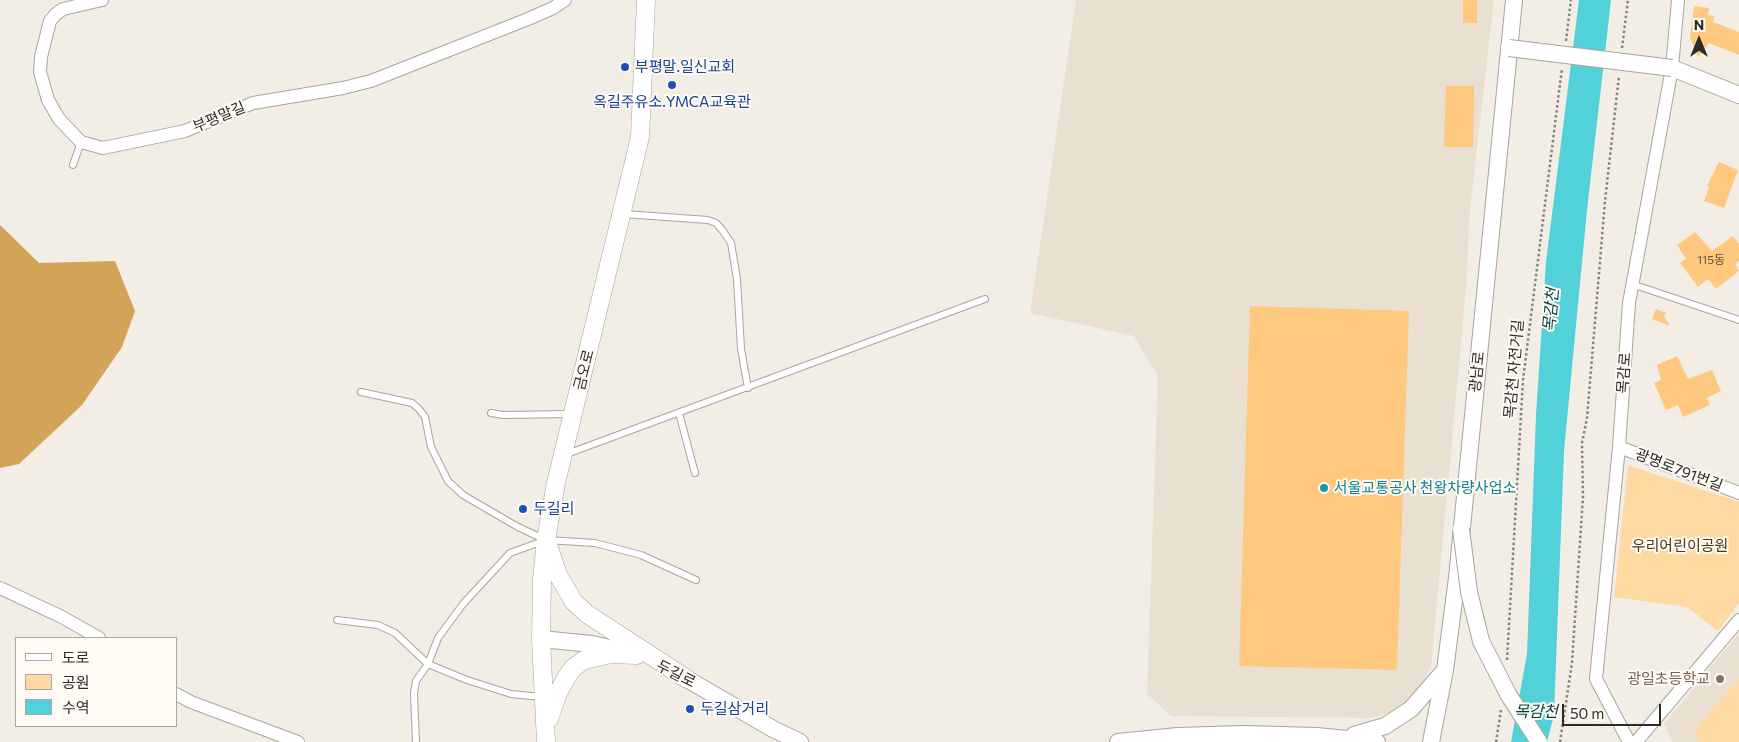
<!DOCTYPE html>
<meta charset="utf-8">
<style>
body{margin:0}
#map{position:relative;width:1739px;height:742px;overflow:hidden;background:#f2ede5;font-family:Commissioner,"Noto Sans KR",sans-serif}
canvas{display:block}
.legend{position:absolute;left:15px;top:637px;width:162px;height:90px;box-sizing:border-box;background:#fffaf4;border:1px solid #aba7a2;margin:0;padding:6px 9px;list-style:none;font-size:15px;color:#2d2b28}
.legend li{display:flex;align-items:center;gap:10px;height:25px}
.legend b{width:25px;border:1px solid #aba7a2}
.north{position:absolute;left:1674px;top:15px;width:50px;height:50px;-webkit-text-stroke:4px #fffaf4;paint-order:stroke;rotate:0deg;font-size:14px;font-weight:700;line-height:20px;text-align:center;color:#2d2b28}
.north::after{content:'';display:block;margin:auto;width:18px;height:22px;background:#2d2b28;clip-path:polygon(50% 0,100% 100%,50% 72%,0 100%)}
.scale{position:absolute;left:1562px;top:704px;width:99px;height:22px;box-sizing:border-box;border:2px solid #2d2b28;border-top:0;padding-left:6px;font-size:15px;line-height:18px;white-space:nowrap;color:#2d2b28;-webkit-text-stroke:4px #fffaf4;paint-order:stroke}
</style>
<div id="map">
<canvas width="1739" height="742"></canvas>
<ul class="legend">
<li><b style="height:6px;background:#fff"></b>도로</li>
<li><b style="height:14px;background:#fed9a2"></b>공원</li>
<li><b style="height:14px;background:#53d1d9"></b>수역</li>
</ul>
<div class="north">N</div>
<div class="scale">50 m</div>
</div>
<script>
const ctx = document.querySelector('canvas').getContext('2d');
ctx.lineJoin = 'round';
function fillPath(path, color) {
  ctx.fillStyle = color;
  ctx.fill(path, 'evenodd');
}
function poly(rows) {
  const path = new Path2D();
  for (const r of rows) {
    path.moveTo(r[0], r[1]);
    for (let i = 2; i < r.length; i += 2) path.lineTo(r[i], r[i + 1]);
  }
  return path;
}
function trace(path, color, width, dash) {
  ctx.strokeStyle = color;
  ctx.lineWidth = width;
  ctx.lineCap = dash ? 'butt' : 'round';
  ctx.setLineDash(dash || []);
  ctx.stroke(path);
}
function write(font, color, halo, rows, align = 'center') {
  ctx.font = font + ' Commissioner,"Noto Sans KR",sans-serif';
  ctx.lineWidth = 4;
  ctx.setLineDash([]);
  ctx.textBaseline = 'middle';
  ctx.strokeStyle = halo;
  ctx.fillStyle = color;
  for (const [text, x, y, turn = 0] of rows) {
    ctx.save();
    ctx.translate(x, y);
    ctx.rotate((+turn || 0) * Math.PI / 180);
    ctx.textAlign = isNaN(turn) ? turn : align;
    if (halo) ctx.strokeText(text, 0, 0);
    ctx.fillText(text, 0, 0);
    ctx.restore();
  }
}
fillPath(poly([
 [1076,0,1494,0,1470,210,1466,289,1431,667,1421,685,1403,708,1371,718,1171,716,1147,694,1158,376,1134,336,1030,313],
 [1739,633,1739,742,1672,742,1664,724]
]), '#eae0d2');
fillPath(poly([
 [1628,465,1739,502,1739,603,1718,631,1687,607,1614,597],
 [1739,678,1739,742,1700,742,1695,737,1695,730]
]), '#fed9a2');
fillPath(poly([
 [0,225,39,263,115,261,135,311,122,347,82,405,19,464,0,468]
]), '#d3a357');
fillPath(poly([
 [1579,0,1611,0,1587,210,1564,451,1554,715,1547,742,1511,742,1527,654,1536,415,1546,262]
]), '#53d1d9');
fillPath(poly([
 [1463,0,1477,0,1477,23,1463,23],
 [1694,6,1709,8,1708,15,1714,16,1713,22,1739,32,1739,55,1709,43,1698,57,1690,37],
 [1446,86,1474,86,1473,147,1444,147],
 [1719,162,1738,170,1724,208,1704,201,1709,187,1707,186],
 [1695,232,1712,251,1733,236,1739,244,1739,261,1735,264,1739,271,1716,289,1708,279,1698,287,1680,263,1686,259,1677,245],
 [1250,306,1409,311,1397,670,1239,666],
 [1656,309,1666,313,1664,316,1670,326,1652,319],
 [1677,356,1688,379,1712,370,1721,391,1707,398,1710,405,1683,417,1678,405,1666,410,1654,383,1661,380,1657,365]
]), '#fec97f');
const service = poly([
 [73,165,81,142],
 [624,214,708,220,716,223,723,231,731,243,737,279,741,349,748,388],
 [1632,284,1739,320],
 [361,392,412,403,419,409,425,417,431,447,448,481,463,495,518,527,546,540,595,543,641,555,696,580],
 [491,413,503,415,572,414],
 [679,413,695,473],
 [564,455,985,299],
 [337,620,378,625,395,633,428,664,467,680,511,694,542,697],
 [416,742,414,693,416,681,428,664,438,638,463,604,510,553,543,541]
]);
const minor = poly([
 [102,0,63,9,56,14,50,21,41,57,40,72,48,100,59,119,81,142,103,148,185,131,253,103,343,88,371,81,528,19,553,8,565,0],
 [1619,447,1739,493],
 [0,588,62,617,99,638],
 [176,694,191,702,298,742],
 [1629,742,1596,679,1619,447,1629,303,1672,68,1678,0],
 [1636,742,1739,620]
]);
const tertiary = poly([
 [1672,68,1739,95],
 [541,639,592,644,627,652],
 [675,672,773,729,800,742],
 [1354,735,1385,726,1411,709,1445,670],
 [1118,742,1178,736,1243,734,1317,736,1377,742],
 [1431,742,1445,670,1457,578,1514,0]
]);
const secondary = poly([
 [548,545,558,575,574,602,587,614,687,679],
 [549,719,558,693,566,678,573,668,584,660,611,654,637,655],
 [546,742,541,639,542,579,546,540,556,483,640,137,646,0]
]);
trace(service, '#a9a49d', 8);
trace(minor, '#a9a49d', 14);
trace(tertiary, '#a9a49d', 18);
trace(secondary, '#a9a49d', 19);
trace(poly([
 [1566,41,1571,0],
 [1622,48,1628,0],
 [1507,660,1523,380,1562,68],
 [1496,742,1501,710],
 [1560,742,1572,663,1583,497,1582,443,1587,418,1605,201,1619,76]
]), '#86837e', 2.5, [2.5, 2.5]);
trace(service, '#fff', 6);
trace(minor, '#fff', 12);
trace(tertiary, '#fff', 16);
trace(secondary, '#fff', 18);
const tertiaryBridge = poly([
 [1509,48,1672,68],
 [1461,529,1469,592,1481,641,1508,694,1539,742]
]);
trace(tertiaryBridge, '#a9a49d', 18, []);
trace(tertiaryBridge, '#fff', 16);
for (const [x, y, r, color] of [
 [625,67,5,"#1a4fb4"],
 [672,85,5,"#1a4fb4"],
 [1324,488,5,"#0f9aa8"],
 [523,509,5,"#1a4fb4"],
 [1720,679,5,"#8d6e63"],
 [690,709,5,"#1a4fb4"]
]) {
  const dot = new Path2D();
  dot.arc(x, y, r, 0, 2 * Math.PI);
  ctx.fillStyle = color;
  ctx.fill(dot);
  trace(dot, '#fffaf4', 2);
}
write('12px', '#61523e', null, [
 ["115동",1711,260]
]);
write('15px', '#164399', '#fffaf4', [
 ["부평말.일신교회",635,67],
 ["옥길주유소.YMCA교육관",672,102,"center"],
 ["두길리",533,509],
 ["두길삼거리",700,709]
], 'left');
write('15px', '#2d2b28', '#fffaf4', [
 ["부평말길",219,117,-23],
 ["목감천 자전거길",1514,369,-85],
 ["금오로",584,370,-76],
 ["광남로",1477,372,-84],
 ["목감로",1624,373,-86],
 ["광명로791번길",1679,470,21],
 ["두길로",676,674,27]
]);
write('15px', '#0d838f', '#fffaf4', [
 ["서울교통공사 천왕차량사업소",1334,488]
], 'left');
write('15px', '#4c3817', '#fffaf4', [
 ["우리어린이공원",1680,546]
]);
write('15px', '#785e54', '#fffaf4', [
 ["광일초등학교",1710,679]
], 'right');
write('italic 16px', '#003d41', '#fffaf4', [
 ["목감천",1551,310,-85],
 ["목감천",1536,712]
]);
</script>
